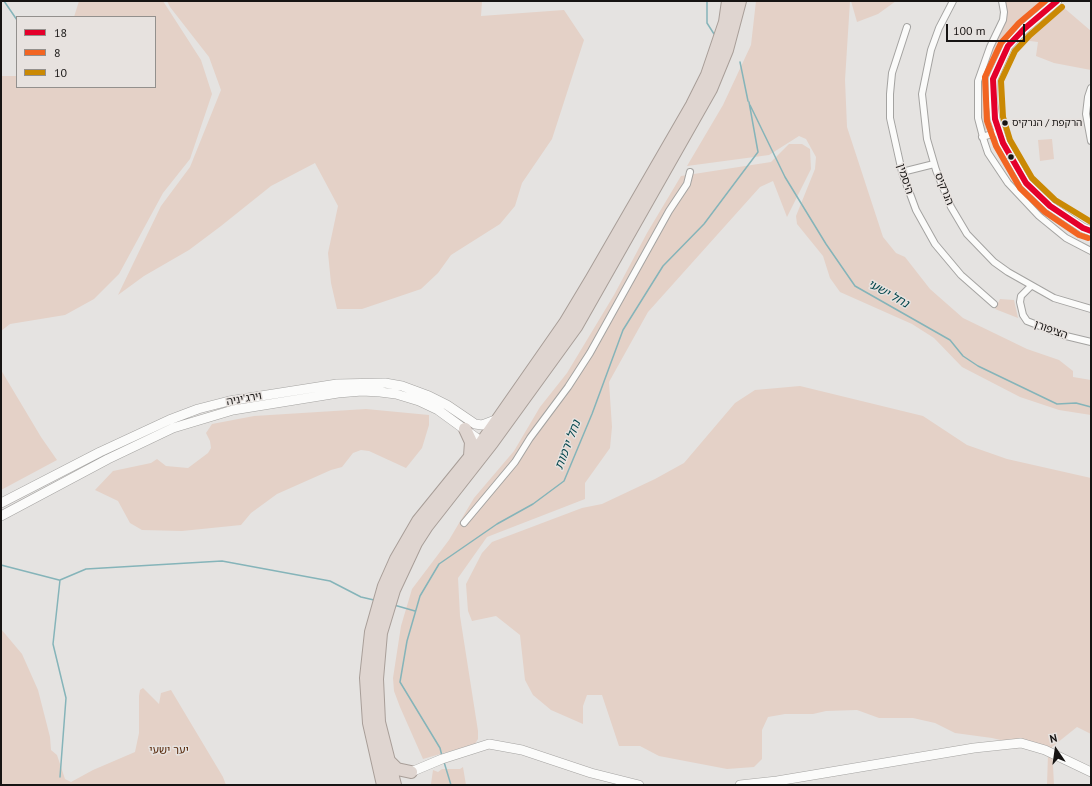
<!DOCTYPE html>
<meta charset="utf-8">
<style>
body{margin:0}
#map{position:relative;width:1092px;height:786px;overflow:hidden;background:#e5e3e1;font-family:"PT Sans",sans-serif}
canvas{display:block}
.frame{position:absolute;inset:0;border:2px solid #161413;pointer-events:none}
.legend{position:absolute;left:16px;top:16px;width:140px;height:72px;box-sizing:border-box;background:#e7e2df;border:1px solid #93908d;margin:0;padding:5px 7px;list-style:none;font-size:12px;color:#161413}
.legend li{display:flex;align-items:center;gap:8px;height:20px}
.legend b{width:20px;border:1px solid #93908d}
.north{position:absolute;left:1036px;top:730px;width:40px;height:40px;-webkit-text-stroke:3px #e7e2df;paint-order:stroke;rotate:347deg;font-size:11px;font-weight:700;line-height:16px;text-align:center;color:#161413}
.north::after{content:'';display:block;margin:auto;width:14px;height:18px;background:#161413;clip-path:polygon(50% 0,100% 100%,50% 72%,0 100%)}
.scale{position:absolute;left:946px;top:24px;width:79px;height:18px;box-sizing:border-box;border:2px solid #161413;border-top:0;padding-left:5px;font-size:12px;line-height:14px;white-space:nowrap;color:#161413;-webkit-text-stroke:3px #e7e2df;paint-order:stroke}
</style>
<div id="map">
<canvas width="1092" height="786"></canvas>
<div class="frame"></div>
<ul class="legend">
<li><b style="height:5px;background:#e4002b"></b>18</li>
<li><b style="height:5px;background:#f26522"></b>8</li>
<li><b style="height:5px;background:#ca8904"></b>10</li>
</ul>
<div class="north">N</div>
<div class="scale">100 m</div>
</div>
<script>
const ctx = document.querySelector('canvas').getContext('2d');
ctx.lineJoin = 'round';
function fillPath(path, color) {
  ctx.fillStyle = color;
  ctx.fill(path, 'evenodd');
}
function poly(rows) {
  const path = new Path2D();
  for (const r of rows) {
    path.moveTo(r[0], r[1]);
    for (let i = 2; i < r.length; i += 2) path.lineTo(r[i], r[i + 1]);
  }
  return path;
}
function trace(path, color, width, dash) {
  ctx.strokeStyle = color;
  ctx.lineWidth = width;
  ctx.lineCap = dash ? 'butt' : 'round';
  ctx.setLineDash(dash || []);
  ctx.stroke(path);
}
function write(font, color, halo, rows, align = 'center') {
  ctx.font = font + ' "PT Sans","Noto Sans Hebrew",sans-serif';
  ctx.lineWidth = 3;
  ctx.setLineDash([]);
  ctx.textBaseline = 'middle';
  ctx.strokeStyle = halo;
  ctx.fillStyle = color;
  for (const [text, x, y, turn = 0] of rows) {
    ctx.save();
    ctx.translate(x, y);
    ctx.rotate((+turn || 0) * Math.PI / 180);
    ctx.textAlign = isNaN(turn) ? turn : align;
    if (halo) ctx.strokeText(text, 0, 0);
    ctx.fillText(text, 0, 0);
    ctx.restore();
  }
}
fillPath(poly([
 [79,1,163,1,201,60,212,94,190,159,163,193,119,274,94,299,65,315,10,324,1,331,1,76,17,76,17,87,155,87,155,17,74,17],
 [167,1,482,1,481,16,564,10,584,40,552,139,522,183,515,206,500,224,451,255,438,273,421,289,362,309,337,309,331,283,328,253,338,206,315,163,271,186,221,226,189,250,144,276,118,295,161,206,190,167,221,90,209,57,170,7],
 [756,1,850,1,845,80,847,127,883,237,896,253,905,257,930,289,963,318,1027,349,1059,360,1073,371,1073,377,1091,380,1091,415,1059,410,1020,397,962,367,934,338,912,324,840,292,830,278,823,256,797,224,796,216,815,169,816,157,806,139,799,136,769,155,687,166,723,105,751,45],
 [851,1,896,1,878,14,857,22],
 [1005,1,1051,1,1020,27,991,78,994,127,982,131,979,109,982,78,1006,13],
 [1063,7,1091,31,1091,70,1054,63,1036,56,1038,42,1022,40],
 [1052,139,1054,159,1040,161,1038,140],
 [789,144,802,144,810,149,811,169,787,217,773,181,760,187,648,312,609,382,612,427,610,448,585,483,585,499,487,537,458,578,460,616,478,731,478,739,475,744,423,759,400,707,394,691,393,678,401,626,412,589,449,540,474,498,514,451,540,407,567,373,614,295,647,233,681,176,771,162],
 [1000,299,1014,300,1018,318,995,309],
 [1,370,41,437,57,460,1,490],
 [800,386,923,416,967,445,1007,459,1091,478,1091,734,1077,727,1052,747,1054,785,1047,785,1048,754,1031,747,992,738,955,733,935,723,913,718,879,718,857,710,826,711,813,714,785,714,768,717,762,730,762,759,754,767,727,769,659,756,640,746,619,746,602,695,587,695,583,706,583,724,551,710,533,695,525,680,520,635,496,616,472,621,468,611,466,584,482,553,492,542,582,508,602,504,655,479,684,463,735,403,755,390],
 [366,409,429,415,429,425,422,448,406,468,369,451,361,450,353,453,342,467,331,470,277,494,251,513,241,525,182,531,142,530,130,523,118,501,95,490,113,471,151,463,157,459,166,466,188,468,208,453,211,448,210,441,206,433,212,424,254,416],
 [1,629,22,654,38,690,50,737,51,750,57,755,65,779,71,782,93,770,135,752,139,733,139,696,140,690,143,688,159,704,161,693,171,690,223,777,226,785,1,785],
 [463,767,466,785,431,784,433,770,438,772,442,769,460,769]
]), '#e4d1c7');
trace(poly([
 [4,1,17,20],
 [707,1,707,23,714,34],
 [740,62,748,101],
 [750,105,785,177,826,244,855,286,950,340,963,356,978,366,1057,404,1076,403,1091,407],
 [1,565,59,580],
 [394,605,415,611],
 [442,756,440,748,400,682,407,641,420,596,439,564,497,524,533,504,564,481,592,414,623,330,663,266,704,224,758,152,749,102],
 [444,762,451,785],
 [60,777,66,698,53,644,60,580,86,569,222,561,330,581,361,597,374,600]
]), '#85b4b9', 1.5);
const street = poly([
 [953,1,939,28,931,50,922,94,927,139,936,170,951,207,967,234,994,262,1008,272,1054,298,1091,309],
 [1002,1,1004,12,1003,20,990,47,978,81,978,118,984,141,988,153,1008,183,1039,216,1066,238,1091,251],
 [907,27,892,73,890,94,890,118,902,172,916,210,935,244,961,275,994,304],
 [1091,88,1088,97,1086,114,1091,141],
 [982,137,999,132],
 [902,172,934,164],
 [1031,286,1021,296,1020,302,1023,315,1027,321,1066,336,1091,342],
 [464,523,515,462,530,438,568,387,590,353,669,211,687,184,690,172]
]);
const secondary = poly([
 [1057,1,1024,29,1008,46,993,79,993,103,995,119,1003,143,1026,183,1050,206,1083,228,1091,231],
 [1,503,100,452,169,420,198,409,229,401,337,384,385,383,402,386,429,396,447,405,475,424,482,425,498,419],
 [1,516,108,459,173,428,233,410,338,393,362,391,380,392,396,394,419,401,438,410,482,442,488,444],
 [411,772,442,759,489,744,522,750,591,773,639,785],
 [740,785,777,781,974,748,1021,743,1045,750,1091,772]
]);
const highway = poly([
 [465,429,471,442,470,456],
 [388,760,397,769,411,772],
 [383,785,369,723,366,678,371,632,384,586,396,559,418,521,482,442,565,323,592,278,692,105,707,75,725,22,728,1],
 [395,785,379,722,377,679,381,633,394,590,416,543,427,526,492,443,576,327,711,89,727,50,740,1]
]);
trace(street, '#a4a3a1', 8);
trace(secondary, '#a4a3a1', 10);
trace(highway, '#a89e98', 14);
trace(street, '#fbfbfa', 6);
trace(secondary, '#fbfbfa', 9);
trace(highway, '#dfd5d0', 12);
trace(poly([
 [1057,1,1024,29,1008,46,993,79,995,119,1003,143,1026,183,1050,206,1083,228,1091,231]
]), '#e4002b', 6);
trace(poly([
 [1045,1,1019,23,1001,43,985,77,987,121,996,146,1020,188,1045,212,1079,235,1088,238]
]), '#f26522', 6);
trace(poly([
 [1062,7,1030,35,1015,51,1001,81,1003,117,1010,140,1032,178,1055,200,1091,222]
]), '#ca8904', 6);
for (const [x, y, r, color] of [
 [1005,123,3.5,"#161413"],
 [1011,157,3.5,"#161413"]
]) {
  const dot = new Path2D();
  dot.arc(x, y, r, 0, 2 * Math.PI);
  ctx.fillStyle = color;
  ctx.fill(dot);
  trace(dot, '#e7e2df', 1.5);
}
write('10px', '#161413', '#e7e2df', [
 ["הרקפת / הנרקיס",1012,123]
], 'left');
write('11px', '#161413', '#e7e2df', [
 ["היסמין",905,179,72],
 ["הנרקיס",944,189,68],
 ["הציפורן",1051,330,20],
 ["וירג'יניה",244,399,-10]
]);
write('11px', '#57280a', '#e7e2df', [
 ["יער ישעי",169,751]
]);
write('italic 12px', '#04474d', '#e7e2df', [
 ["נחל ישעי",888,294,29],
 ["נחל ירמות",568,445,-69]
]);
</script>
